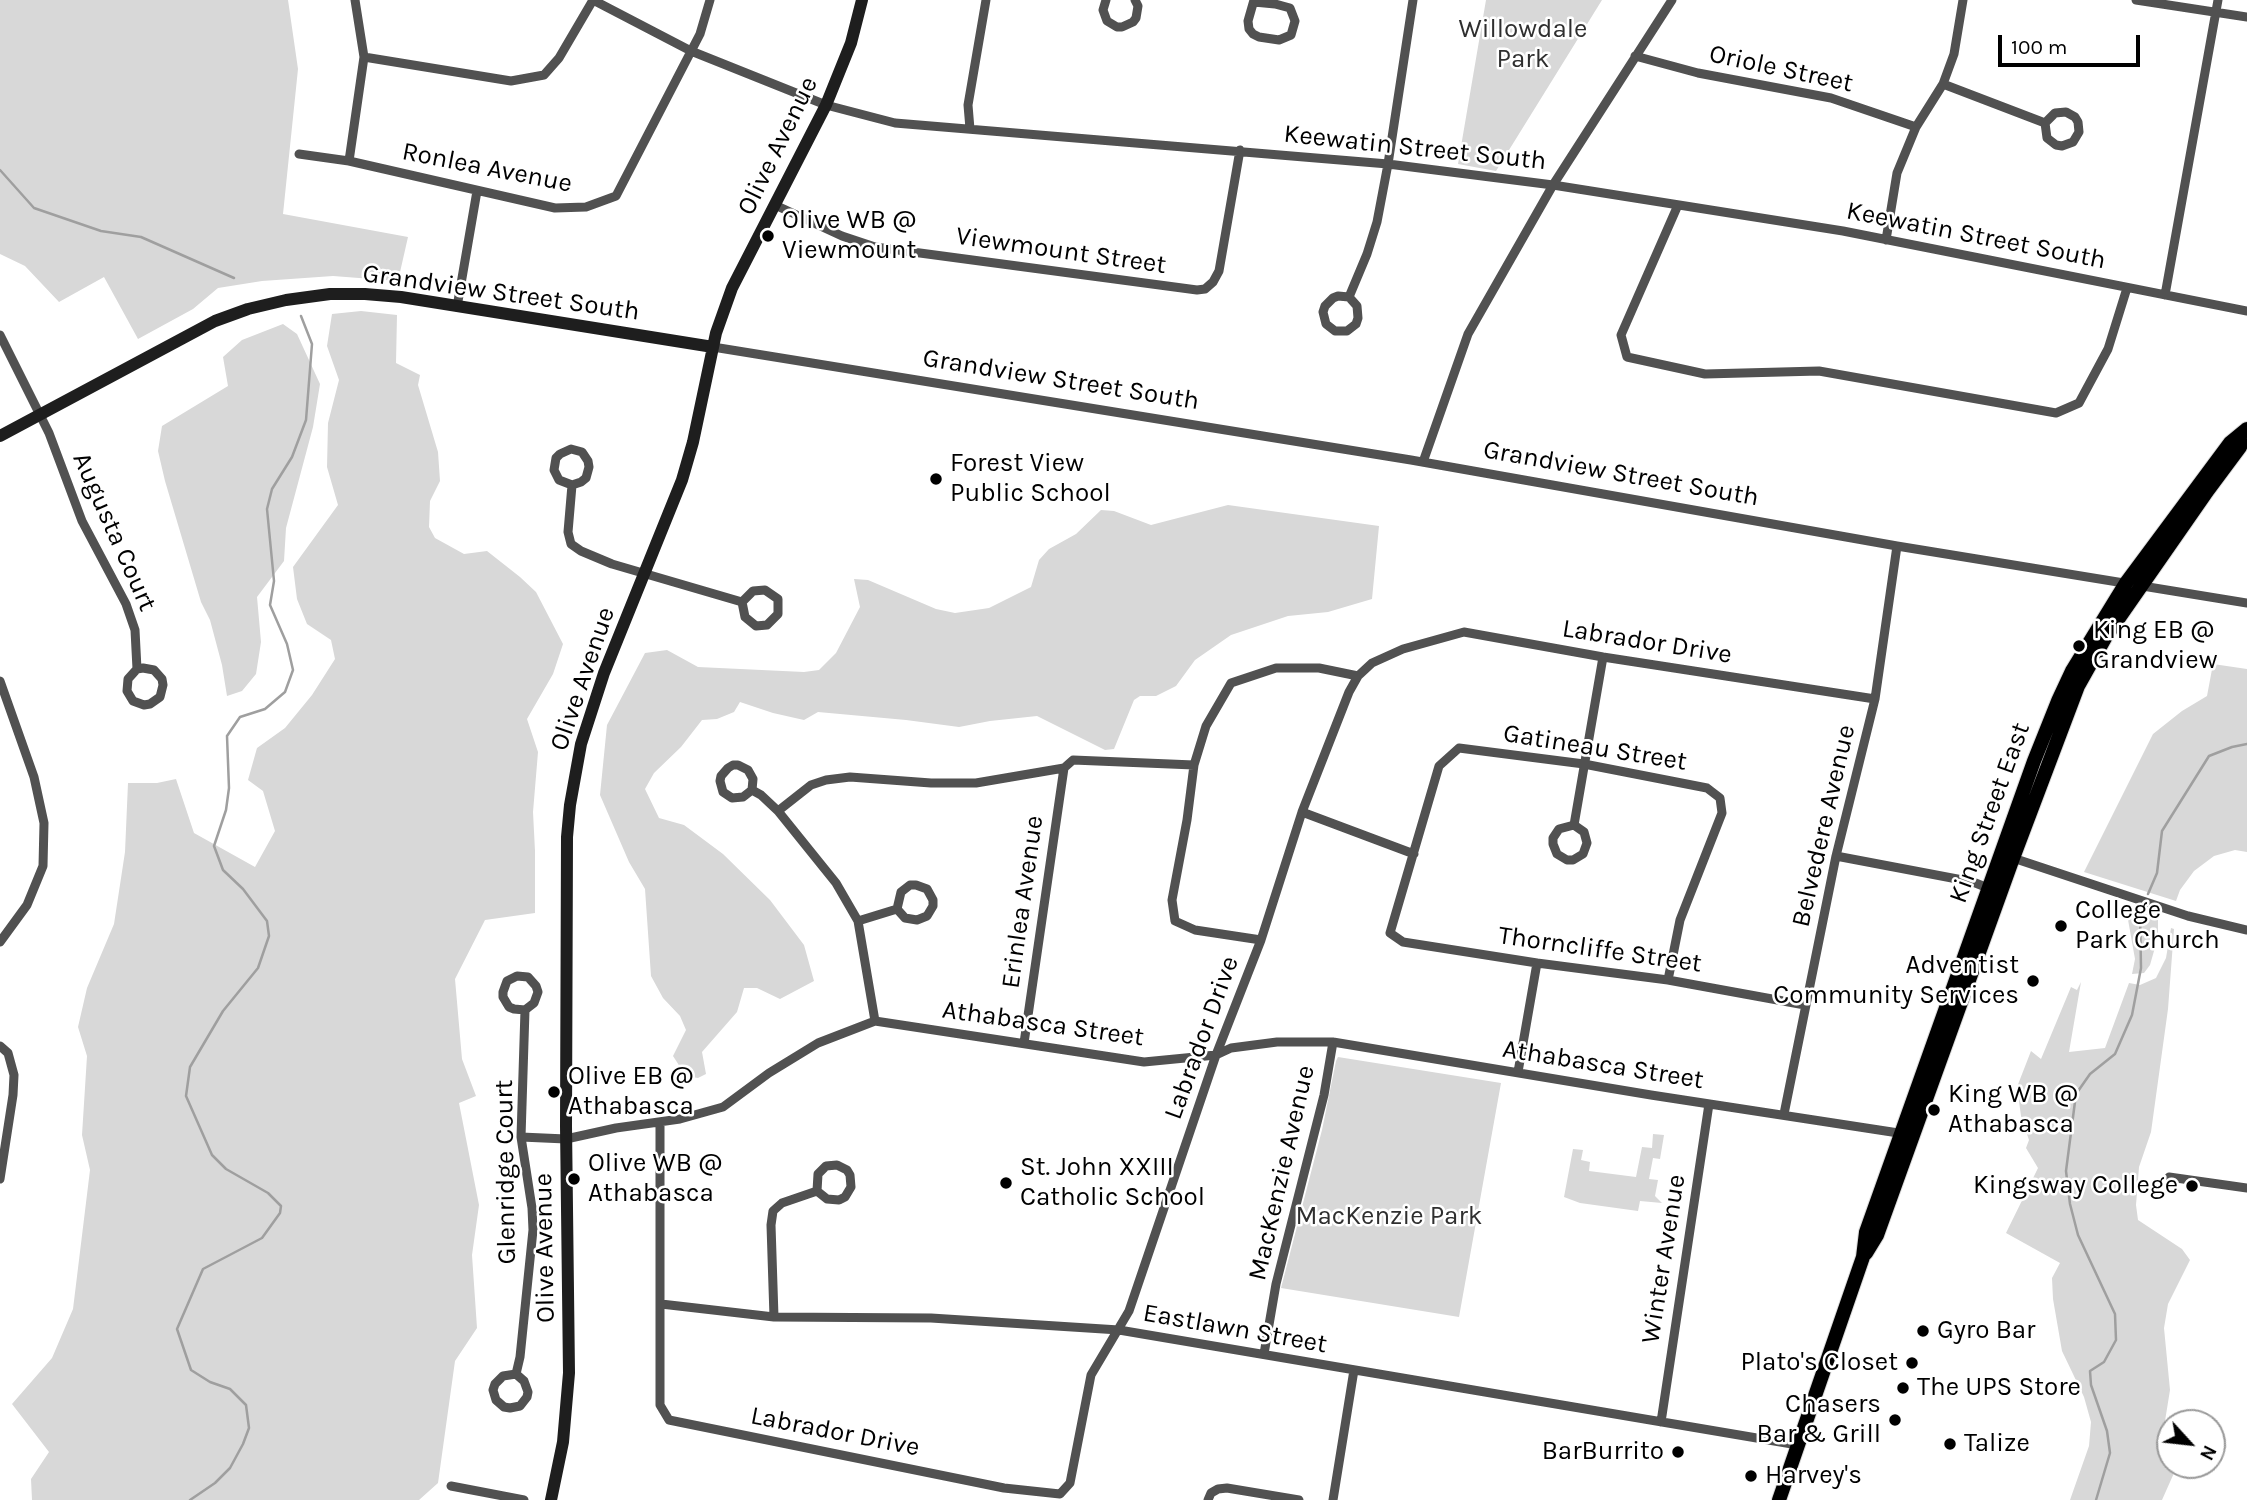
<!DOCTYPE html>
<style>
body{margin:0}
#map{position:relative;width:2247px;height:1500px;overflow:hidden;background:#fff;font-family:Karla,sans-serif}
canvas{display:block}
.north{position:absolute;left:2156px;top:1409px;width:70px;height:70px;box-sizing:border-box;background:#fff;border:2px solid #999;border-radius:50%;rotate:117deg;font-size:19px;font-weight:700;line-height:28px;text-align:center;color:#000}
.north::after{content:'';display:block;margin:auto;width:24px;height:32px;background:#000;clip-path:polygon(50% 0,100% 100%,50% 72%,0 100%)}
.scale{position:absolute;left:1998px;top:35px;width:142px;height:32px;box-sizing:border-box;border:4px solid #000;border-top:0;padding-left:9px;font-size:21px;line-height:24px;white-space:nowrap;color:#000;-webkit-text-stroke:5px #fff;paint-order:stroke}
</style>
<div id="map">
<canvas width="2247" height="1500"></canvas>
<div class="north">N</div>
<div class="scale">100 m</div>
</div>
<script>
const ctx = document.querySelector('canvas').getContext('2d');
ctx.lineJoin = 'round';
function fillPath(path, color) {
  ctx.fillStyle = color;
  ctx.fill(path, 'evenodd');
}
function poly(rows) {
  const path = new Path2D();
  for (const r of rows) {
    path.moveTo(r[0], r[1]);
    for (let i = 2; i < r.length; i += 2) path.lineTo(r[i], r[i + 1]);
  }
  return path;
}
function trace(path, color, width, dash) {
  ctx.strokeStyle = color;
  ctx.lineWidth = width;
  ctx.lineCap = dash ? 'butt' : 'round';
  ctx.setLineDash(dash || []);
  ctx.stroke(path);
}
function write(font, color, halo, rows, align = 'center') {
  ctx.font = font + ' Karla,sans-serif';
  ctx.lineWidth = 5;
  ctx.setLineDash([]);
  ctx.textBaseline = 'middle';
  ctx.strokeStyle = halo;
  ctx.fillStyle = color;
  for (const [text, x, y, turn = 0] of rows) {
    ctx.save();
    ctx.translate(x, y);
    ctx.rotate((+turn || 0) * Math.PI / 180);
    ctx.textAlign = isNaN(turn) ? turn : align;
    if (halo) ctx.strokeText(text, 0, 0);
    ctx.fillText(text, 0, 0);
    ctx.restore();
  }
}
fillPath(poly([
 [0,0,288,0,298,69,283,214,408,237,398,281,333,276,262,281,218,288,193,309,138,339,104,277,59,302,25,266,0,254],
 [1486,0,1602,0,1496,171,1458,164],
 [361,311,397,315,396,363,420,375,418,385,438,452,440,481,430,501,429,527,435,538,464,554,487,551,520,577,536,592,563,644,553,674,527,719,538,752,533,812,535,851,535,913,485,920,455,979,462,1059,476,1096,459,1103,479,1205,472,1255,477,1328,455,1361,438,1483,419,1500,32,1500,31,1479,49,1452,12,1404,52,1358,73,1309,90,1170,82,1135,87,1056,78,1027,87,988,114,924,125,852,128,783,157,783,176,779,194,833,255,867,275,831,263,791,248,780,257,748,285,728,312,695,335,659,331,640,307,624,297,599,293,567,338,505,327,467,328,423,339,380,327,346,332,314],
 [283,324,297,334,320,384,313,427,286,528,284,561,257,597,261,642,256,674,242,691,227,696,222,665,210,620,201,602,165,481,158,451,162,426,228,386,223,357,242,340],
 [1228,505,1379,526,1372,599,1328,612,1288,616,1231,635,1195,660,1176,686,1156,696,1140,696,1134,700,1114,749,1105,750,1037,716,990,721,959,727,906,720,818,712,804,720,773,713,740,702,734,712,717,719,702,720,681,747,654,773,645,789,659,818,684,825,723,854,770,900,804,945,814,981,780,999,757,988,744,988,737,1012,702,1052,706,1074,698,1078,686,1076,673,1056,686,1030,680,1016,663,998,651,976,645,889,629,862,600,795,607,725,645,653,667,650,698,667,804,672,819,670,836,653,860,607,854,579,868,580,936,609,955,613,989,608,1031,587,1039,560,1049,549,1076,534,1101,510,1114,511,1151,525],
 [2213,664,2247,669,2247,852,2235,850,2214,856,2194,871,2180,890,2176,901,2084,872,2153,734,2182,711,2207,696],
 [2131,909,2158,918,2158,937,2150,965,2144,973,2132,974,2135,959,2127,914],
 [2171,928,2174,929,2168,1009,2151,1132,2139,1167,2136,1205,2138,1220,2182,1249,2190,1260,2168,1304,2164,1328,2170,1390,2165,1421,2170,1465,2174,1473,2162,1500,2070,1500,2089,1446,2091,1422,2084,1397,2062,1351,2053,1299,2052,1278,2060,1263,2006,1233,2038,1168,2026,1148,2029,1140,2021,1116,2017,1087,2031,1051,2041,1059,2071,987,2077,990,2081,982,2069,1052,2105,1048,2129,983,2140,985,2156,978,2166,958],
 [1338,1057,1501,1083,1459,1317,1281,1288,1322,1130,1336,1061],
 [1653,1134,1664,1135,1660,1159,1653,1158,1649,1179,1658,1180,1655,1196,1662,1203,1640,1201,1638,1211,1580,1203,1564,1197,1573,1149,1583,1150,1581,1160,1590,1162,1589,1171,1636,1177,1642,1147,1652,1148]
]), '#d8d8d8');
trace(poly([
 [0,170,34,208,101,231,141,237,234,278],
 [2148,894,2157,873,2162,831,2209,756,2232,747,2247,744],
 [190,1500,215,1483,230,1468,243,1444,249,1428,246,1405,230,1389,210,1382,191,1370,177,1329,203,1269,262,1238,280,1213,281,1206,268,1193,226,1169,212,1155,186,1096,190,1067,223,1011,258,968,269,936,267,921,243,889,223,870,214,846,226,810,229,788,227,736,240,717,265,709,285,692,293,670,287,644,270,605,274,581,267,509,272,489,292,457,306,420,312,344,301,316],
 [2096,1500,2110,1453,2107,1431,2091,1385,2090,1371,2104,1362,2116,1340,2115,1314,2078,1235,2070,1204,2066,1171,2076,1094,2090,1074,2115,1054,2132,1015,2141,968,2140,912]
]), '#9f9f9f', 2.5);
const primary = poly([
 [1866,1253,1877,1235,2013,858,2078,686,2105,638,2208,490,2240,447,2247,431],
 [1779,1500,1863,1257,1866,1232,2034,761,2058,701,2072,671,2126,583,2230,443,2247,429]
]);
trace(primary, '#dbdbdb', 16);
trace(poly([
 [593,0,691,51,826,105,895,123,1388,164,1553,185,1843,231,2247,311],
 [1106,0,1103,10,1107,21,1117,27,1122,27,1133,22,1136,18,1138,6,1135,0],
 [2136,0,2247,17],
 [1254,2,1275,4,1290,8,1295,21,1291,35,1279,40,1259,37,1253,34,1249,29,1248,21,1254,0],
 [1635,56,1698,73,1831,98,1916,127],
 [364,57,511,81,544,75,559,58,593,0],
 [1943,84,2045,123,2055,113,2066,112,2075,117,2078,122,2079,132,2073,142,2062,146,2056,145,2047,138,2045,123],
 [970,129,968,105,986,0],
 [299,154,349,161,555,208,586,207,616,196,700,34,710,0],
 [349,161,364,57,355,0],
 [775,205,842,236,875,247,1197,290,1205,289,1213,282,1219,271,1240,150],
 [1678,205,1621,335,1627,357,1705,374,1819,371,2056,413,2079,403,2108,349,2127,288],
 [1886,240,1897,173,1916,127,1943,84,1954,54,1963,0],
 [2165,295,2218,0],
 [1349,297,1338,296,1333,298,1325,306,1323,312,1326,324,1335,331,1347,331,1356,324,1358,318,1357,306,1349,297,1367,254,1377,222,1388,164,1413,0],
 [457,307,477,191],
 [0,335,49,433,82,521,126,604,135,630,137,669,143,668,154,670,162,679,163,685,160,697,150,704,144,705,133,701,127,691,128,679,137,669],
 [713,347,1411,460,1897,546,2247,603],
 [1423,462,1468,334,1553,185,1672,0],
 [572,485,559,480,554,470,556,458,560,454,571,449,582,452,588,461,589,467,586,478,581,482,572,485,568,532,571,544,581,551,612,564,742,602,753,591,765,590,778,599,778,614,767,625,756,626,745,617,742,602],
 [0,681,34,777,44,823,43,866,27,905,0,942],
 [752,790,743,797,732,798,723,792,720,781,721,776,728,768,733,765,738,765,748,770,753,779,752,790,761,795,778,811,836,883,858,921,875,1021],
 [778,811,811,785,826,780,850,777,931,783,976,783,1064,768,1073,760,1194,765],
 [1302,812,1414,854],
 [1574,825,1559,829,1553,838,1553,844,1557,854,1567,860,1573,860,1583,854,1587,843,1584,832,1574,825,1603,657],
 [1836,856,1973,882,1993,890],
 [2010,857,2188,916,2247,930],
 [858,921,897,909,901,892,910,885,916,885,927,889,933,900,933,906,927,916,917,920,905,918,897,909],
 [1261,940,1195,930,1175,921,1172,900,1187,820,1194,765,1206,726,1231,683,1276,668,1319,668,1358,676],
 [1668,980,1680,920,1722,813,1720,798,1707,788,1584,764,1459,748,1439,766,1390,933,1403,942,1537,963,1668,980,1805,1005],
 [1024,1043,1064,768],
 [0,1046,8,1053,14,1075,13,1095,0,1179],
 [1518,1072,1537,963],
 [1784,1114,1836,856,1875,699,1897,546],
 [660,1122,660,1405,669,1420,1004,1488,1060,1494,1070,1483,1091,1375,1129,1311,1216,1055,1261,940,1302,812,1349,692,1358,676,1372,663,1403,649,1464,632,1603,657,1875,699],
 [521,1137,566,1139,616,1128,680,1119,723,1107,769,1073,818,1043,875,1021,1144,1062,1216,1055,1231,1048,1277,1042,1333,1042,1651,1095,1905,1134],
 [2169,1177,2247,1188],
 [661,1304,774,1317,931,1318,1119,1330,1798,1445],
 [774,1317,771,1225,773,1211,782,1203,817,1191,818,1174,826,1166,837,1165,847,1170,850,1175,851,1187,845,1197,839,1200,827,1199,817,1191],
 [1264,1354,1276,1284,1324,1095,1333,1042],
 [516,1374,503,1376,495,1384,493,1390,496,1400,504,1407,510,1408,520,1406,527,1397,528,1392,524,1381,516,1374,520,1357,533,1230,532,1208,521,1137,525,1010,534,1003,538,992,536,986,528,977,517,976,507,981,503,992,503,997,509,1007,514,1009,525,1010],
 [1661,1422,1709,1104],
 [451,1486,524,1500],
 [1208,1500,1211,1493,1218,1489,1227,1488,1299,1500],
 [1333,1500,1354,1370]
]), '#515151', 9);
trace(poly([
 [0,436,215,321,248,309,286,300,330,294,365,294,401,297,713,347],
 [551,1500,563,1442,569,1373,566,1126,567,837,570,805,581,744,604,673,682,480,693,442,716,333,732,288,826,105,851,43,862,0]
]), '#1e1e1e', 12);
trace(primary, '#000', 14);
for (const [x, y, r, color] of [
 [768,236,7,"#000"],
 [936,479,7,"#000"],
 [2079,646,7,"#000"],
 [2061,926,7,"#000"],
 [2033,981,7,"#000"],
 [554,1092,7,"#000"],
 [1934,1110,7,"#000"],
 [574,1179,7,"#000"],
 [1006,1183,7,"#000"],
 [2192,1186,7,"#000"],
 [1923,1331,7,"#000"],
 [1912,1363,7,"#000"],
 [1903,1388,7,"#000"],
 [1895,1420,7,"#000"],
 [1950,1444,7,"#000"],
 [1678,1452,7,"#000"],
 [1751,1476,7,"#000"]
]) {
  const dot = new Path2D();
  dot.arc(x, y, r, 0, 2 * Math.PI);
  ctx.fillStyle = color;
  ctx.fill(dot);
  trace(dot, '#fff', 2.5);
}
write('26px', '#2f2f2f', '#fff', [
 ["Willowdale",1523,30],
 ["Park",1523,60],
 ["MacKenzie Park",1389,1217]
]);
write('26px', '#000', '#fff', [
 ["Oriole Street",1781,69,12],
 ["Olive Avenue",778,146,-64],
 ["Keewatin Street South",1415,148,6],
 ["Ronlea Avenue",487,168,11],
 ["Keewatin Street South",1976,236,11],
 ["Viewmount Street",1061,251,8],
 ["Grandview Street South",501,293,8],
 ["Grandview Street South",1061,380,9],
 ["Grandview Street South",1621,474,10],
 ["Augusta Court",114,532,66],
 ["Labrador Drive",1647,642,9],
 ["Olive Avenue",583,679,-71],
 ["Gatineau Street",1595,748,9],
 ["King Street East",1990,813,-70],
 ["Belvedere Avenue",1824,826,-77],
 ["Erinlea Avenue",1023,902,-82],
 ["Thorncliffe Street",1600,950,8],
 ["Athabasca Street",1043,1024,8],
 ["Labrador Drive",1202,1038,-70],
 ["Athabasca Street",1603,1065,9],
 ["Glenridge Court",506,1172,-91],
 ["MacKenzie Avenue",1282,1173,-77],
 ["Olive Avenue",545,1248,-91],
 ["Winter Avenue",1664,1259,-81],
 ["Eastlawn Street",1235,1329,10],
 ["Labrador Drive",835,1432,11]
]);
write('26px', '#000', '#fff', [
 ["Olive WB @",782,221],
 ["Viewmount",782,251],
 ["Forest View",950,464],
 ["Public School",950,494],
 ["King EB @",2093,631],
 ["Grandview",2093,661],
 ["College",2075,911],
 ["Park Church",2075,941],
 ["Adventist",2019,966,"right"],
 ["Community Services",2019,996,"right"],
 ["Olive EB @",568,1077],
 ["Athabasca",568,1107],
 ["King WB @",1948,1095],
 ["Athabasca",1948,1125],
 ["Olive WB @",588,1164],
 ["Athabasca",588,1194],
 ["St. John XXIII",1020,1168],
 ["Catholic School",1020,1198],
 ["Kingsway College",2178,1186,"right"],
 ["Gyro Bar",1937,1331],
 ["Plato's Closet",1898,1363,"right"],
 ["The UPS Store",1917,1388],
 ["Chasers",1881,1405,"right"],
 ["Bar & Grill",1881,1435,"right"],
 ["Talize",1964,1444],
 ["BarBurrito",1664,1452,"right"],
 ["Harvey's",1765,1476]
], 'left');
</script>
